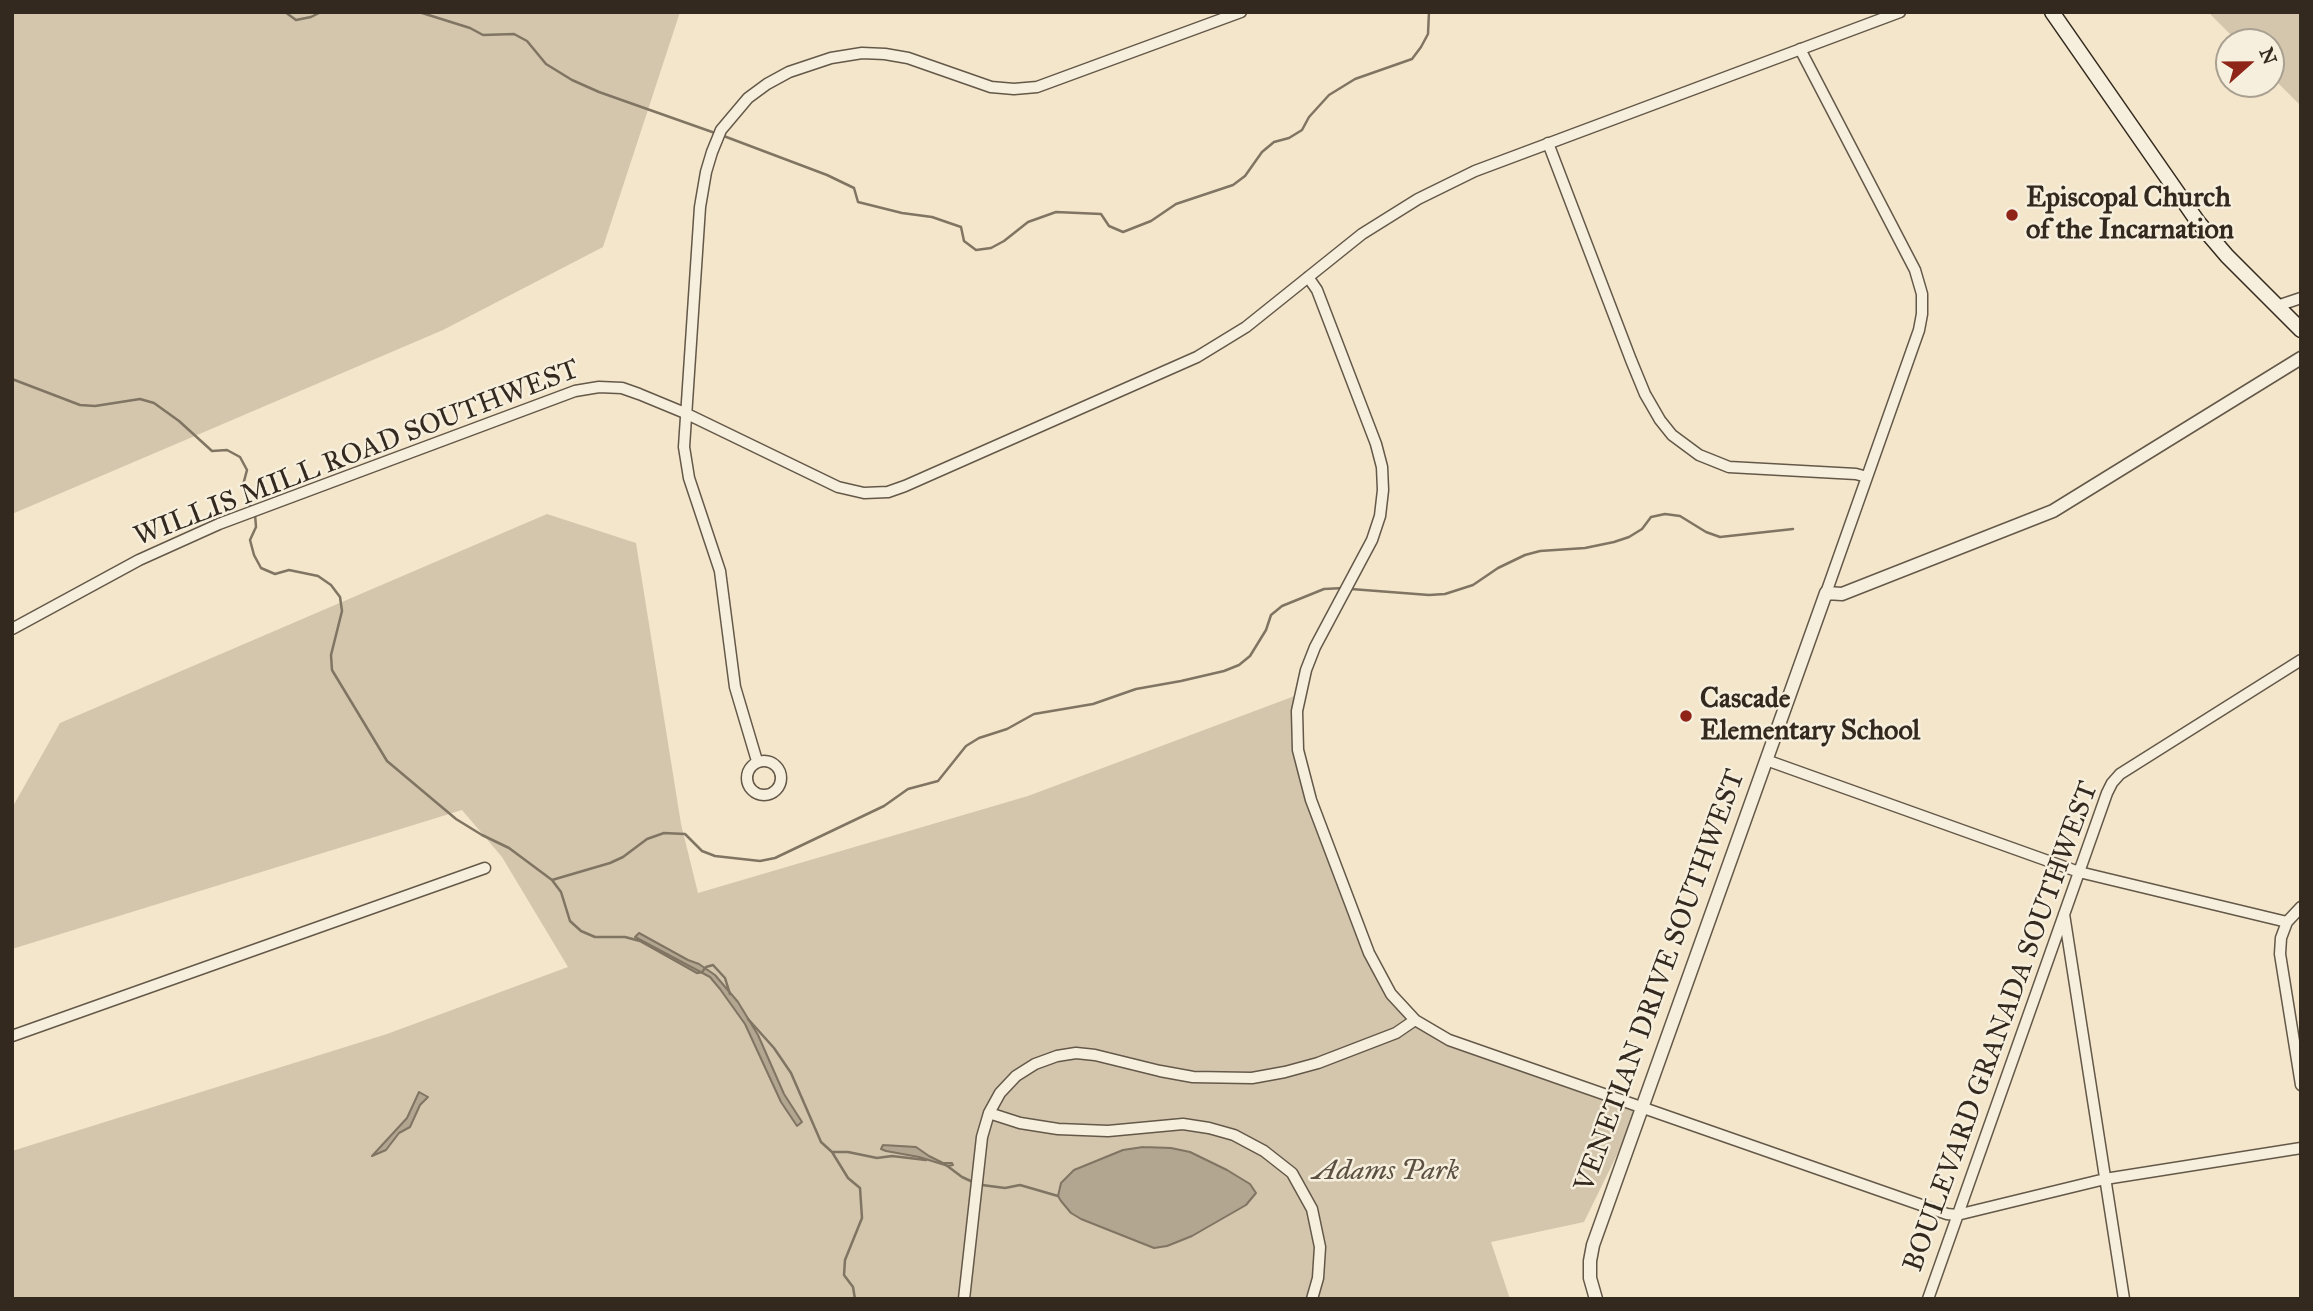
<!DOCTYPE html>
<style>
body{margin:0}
#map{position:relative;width:2313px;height:1311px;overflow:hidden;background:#f3e6ca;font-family:"IM FELL Great Primer",serif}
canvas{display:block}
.frame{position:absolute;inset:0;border:14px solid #34291e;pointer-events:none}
.north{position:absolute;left:2215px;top:28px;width:70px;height:70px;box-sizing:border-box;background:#f7efdd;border:2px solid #a9a091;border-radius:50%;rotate:69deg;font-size:19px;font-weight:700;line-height:28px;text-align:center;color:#34291e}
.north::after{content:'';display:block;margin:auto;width:24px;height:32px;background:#8f2418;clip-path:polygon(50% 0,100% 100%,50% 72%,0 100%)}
</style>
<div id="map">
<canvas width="2313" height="1311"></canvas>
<div class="frame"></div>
<div class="north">N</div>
</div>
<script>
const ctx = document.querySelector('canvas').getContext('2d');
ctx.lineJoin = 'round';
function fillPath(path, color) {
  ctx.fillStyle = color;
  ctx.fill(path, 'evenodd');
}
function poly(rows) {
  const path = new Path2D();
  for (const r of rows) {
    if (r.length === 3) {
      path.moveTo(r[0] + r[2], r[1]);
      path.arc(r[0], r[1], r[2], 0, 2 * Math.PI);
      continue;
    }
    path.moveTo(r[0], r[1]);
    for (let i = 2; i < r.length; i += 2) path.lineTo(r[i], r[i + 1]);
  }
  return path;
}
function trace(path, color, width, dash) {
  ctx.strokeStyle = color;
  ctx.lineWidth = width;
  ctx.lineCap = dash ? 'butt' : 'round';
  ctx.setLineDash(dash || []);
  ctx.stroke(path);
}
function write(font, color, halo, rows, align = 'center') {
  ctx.font = font + ' "IM FELL Great Primer",serif';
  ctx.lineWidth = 5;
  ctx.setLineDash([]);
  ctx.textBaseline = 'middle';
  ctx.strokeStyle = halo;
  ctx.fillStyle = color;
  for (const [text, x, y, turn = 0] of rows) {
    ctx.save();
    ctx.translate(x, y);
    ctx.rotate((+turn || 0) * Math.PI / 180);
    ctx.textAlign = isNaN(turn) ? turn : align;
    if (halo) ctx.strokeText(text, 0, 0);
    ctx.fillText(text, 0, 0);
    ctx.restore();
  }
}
fillPath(poly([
 [12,12,680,12,603,247,443,330,12,514],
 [2208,12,2301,12,2301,106,2271,76,2271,42,2238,42],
 [547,514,636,543,681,824,698,893,1028,796,1300,694,1292,741,1306,793,1332,870,1389,989,1416,1025,1638,1112,1584,1222,1491,1242,1510,1299,12,1299,12,1151,387,1034,568,967,502,857,462,810,12,949,12,808,60,723]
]), '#d3c6ad');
const water = poly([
 [639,933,688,960,699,964,715,975,738,1002,758,1035,784,1094,802,1122,797,1126,781,1102,745,1024,720,989,710,977,635,937,639,933],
 [419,1092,428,1097,420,1105,410,1127,399,1133,386,1150,372,1156,407,1118,419,1092],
 [883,1145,916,1147,929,1156,943,1163,952,1163,953,1165,948,1166,919,1157,886,1151,881,1149,883,1145],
 [1143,1147,1171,1148,1190,1152,1227,1170,1250,1184,1256,1193,1246,1205,1192,1236,1167,1246,1154,1248,1081,1219,1071,1213,1061,1201,1058,1196,1061,1183,1074,1170,1123,1150,1143,1147]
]);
fillPath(water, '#b2a690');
trace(water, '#807462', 2);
trace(poly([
 [285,12,296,20,311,17,321,12],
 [419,12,470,28,483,35,514,34,527,41,546,64,572,80,599,92,715,133],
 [721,135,827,175,854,188,858,202,902,213,932,217,961,227,964,241,976,250,991,248,1004,241,1028,222,1056,212,1101,214,1109,226,1123,232,1151,221,1176,204,1233,185,1245,176,1262,152,1274,142,1289,138,1302,130,1309,117,1329,95,1355,79,1412,59,1421,47,1428,34,1429,12],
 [12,379,80,405,95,406,140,399,154,403,179,421,212,451,227,450,240,457,247,470,243,485,246,499,252,508],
 [255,514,256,527,250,540,254,555,261,568,275,574,289,570,318,576,331,585,340,597,342,611,331,655,332,670,387,761,456,819,482,835,509,848,552,880,561,892,570,921,581,931,595,937,625,937,640,941,697,973,702,972,706,967,713,965,725,978,730,994],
 [1351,589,1429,595,1445,594,1473,585,1498,568,1525,555,1540,551,1585,548,1614,542,1629,537,1642,529,1651,517,1665,514,1680,516,1706,532,1720,537,1793,529],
 [552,880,610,863,623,857,647,839,664,833,685,834,702,851,715,856,760,861,775,858,884,806,908,789,938,781,966,746,979,738,1007,729,1034,714,1093,704,1136,689,1181,681,1224,671,1239,665,1250,656,1266,630,1271,615,1282,606,1324,589,1344,588],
 [748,1019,774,1048,791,1073,821,1142,832,1152,848,1178,860,1188,862,1218,845,1260,844,1275,853,1287,855,1299],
 [832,1152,848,1152,877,1158,892,1156,926,1160],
 [946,1165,962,1177,975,1183],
 [982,1185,1005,1188,1020,1185,1058,1196]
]), '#807462', 2.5);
const minor = poly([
 [1800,49,1915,270,1922,294,1922,314,1919,330,1826,593],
 [1548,143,1631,360,1645,394,1660,420,1672,435,1699,455,1729,467,1856,474,1867,477],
 [1308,277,1317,290,1376,444,1382,467,1383,490,1380,516,1372,540,1315,647,1306,670,1297,711,1298,750,1311,800,1369,953,1391,994,1415,1020,1449,1040,1947,1214,1957,1215,2105,1179,2301,1148],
 [2277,306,2301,298],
 [12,629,139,560,219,524,575,391,599,387,622,388,639,394,685,413,838,487,864,493,888,492,905,486,1197,357,1246,327,1362,234,1418,199,1475,171,1900,12],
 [1766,760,2079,872,2287,922],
 [764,778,17],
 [757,761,735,687,720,571,689,478,684,447,700,207,706,172,712,152,721,130,748,98,767,84,789,72,831,58,862,53,885,54,908,58,991,87,1014,89,1037,87,1241,12],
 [2301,907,2287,922,2281,938,2280,954,2301,1085],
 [2064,914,2124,1299],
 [12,1036,485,868],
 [989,1113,1020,1123,1058,1129,1108,1131,1183,1124,1209,1128,1234,1135,1264,1151,1292,1173,1312,1209,1320,1247,1318,1278,1312,1299],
 [964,1299,982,1137,989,1113,1000,1093,1016,1076,1035,1064,1057,1056,1076,1053,1095,1055,1160,1071,1193,1077,1252,1078,1285,1072,1318,1063,1396,1033,1415,1020],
 [1928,1299,2107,793,2112,783,2120,774,2301,660]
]);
const tertiary = poly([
 [1596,1299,1590,1278,1590,1261,1593,1245,1826,593,1842,594,2053,511,2301,358]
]);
const secondary = poly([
 [2052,12,2198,222,2227,256,2301,330]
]);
trace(minor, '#645849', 13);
trace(tertiary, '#645849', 15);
trace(secondary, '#34291e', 17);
trace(minor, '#f7efdd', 10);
trace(tertiary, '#f7efdd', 12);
trace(secondary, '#f7efdd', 14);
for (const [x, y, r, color] of [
 [2012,215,7,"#8f2418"],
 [1686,716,7,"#8f2418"]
]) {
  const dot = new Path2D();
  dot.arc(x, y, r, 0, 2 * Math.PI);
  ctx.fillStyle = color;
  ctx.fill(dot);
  trace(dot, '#f7efdd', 2.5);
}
write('bold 28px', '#34291e', '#f7efdd', [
 ["Episcopal Church",2026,199],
 ["of the Incarnation",2026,231],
 ["Cascade",1700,700],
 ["Elementary School",1700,732]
], 'left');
write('28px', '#34291e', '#f7efdd', [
 ["WILLIS MILL ROAD SOUTHWEST",357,454,-21],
 ["VENETIAN DRIVE SOUTHWEST",1661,981,-70],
 ["BOULEVARD GRANADA SOUTHWEST",2002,1027,-70]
]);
write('italic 28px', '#5c5042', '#f7efdd', [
 ["Adams Park",1386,1172]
]);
</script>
